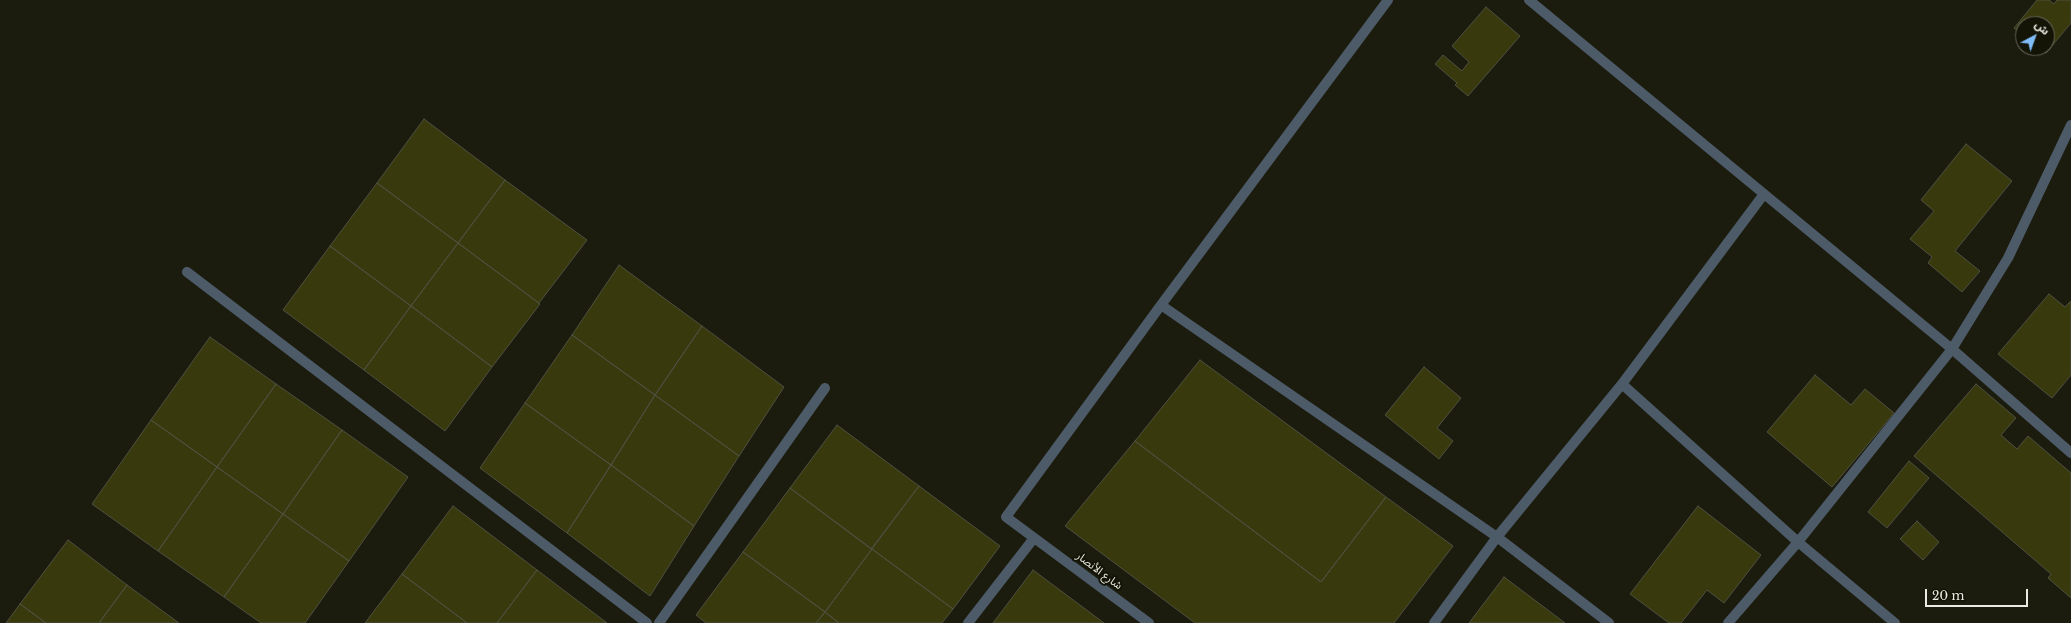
<!DOCTYPE html>
<meta charset="utf-8">
<style>
body{margin:0}
#map{position:relative;width:2071px;height:623px;overflow:hidden;background:#1c1c0e;font-family:"Libre Baskerville","Noto Sans Arabic",serif}
canvas{display:block}
.north{position:absolute;left:2015px;top:16px;width:40px;height:40px;box-sizing:border-box;background:#131306;border:1px solid #69695e;border-radius:50%;rotate:41deg;font-size:11px;font-weight:700;line-height:16px;text-align:center;color:#eaebe2}
.north::after{content:'';display:block;margin:auto;width:14px;height:18px;background:#7ebdf9;clip-path:polygon(50% 0,100% 100%,50% 72%,0 100%)}
.scale{position:absolute;left:1925px;top:589px;width:103px;height:18px;box-sizing:border-box;border:2px solid #eaebe2;border-top:0;padding-left:5px;font-size:12px;line-height:14px;white-space:nowrap;color:#eaebe2;-webkit-text-stroke:3px #131306;paint-order:stroke}
</style>
<div id="map">
<canvas width="2071" height="623"></canvas>
<div class="north">ش</div>
<div class="scale">20 m</div>
</div>
<script>
const ctx = document.querySelector('canvas').getContext('2d');
ctx.lineJoin = 'round';
function fillPath(path, color) {
  ctx.fillStyle = color;
  ctx.fill(path, 'evenodd');
}
function poly(rows) {
  const path = new Path2D();
  for (const r of rows) {
    path.moveTo(r[0], r[1]);
    for (let i = 2; i < r.length; i += 2) path.lineTo(r[i], r[i + 1]);
  }
  return path;
}
function trace(path, color, width, dash) {
  ctx.strokeStyle = color;
  ctx.lineWidth = width;
  ctx.lineCap = dash ? 'butt' : 'round';
  ctx.setLineDash(dash || []);
  ctx.stroke(path);
}
function write(font, color, halo, rows, align = 'center') {
  ctx.font = font + ' "Libre Baskerville","Noto Sans Arabic",serif';
  ctx.lineWidth = 4;
  ctx.setLineDash([]);
  ctx.textBaseline = 'middle';
  ctx.strokeStyle = halo;
  ctx.fillStyle = color;
  for (const [text, x, y, turn = 0] of rows) {
    ctx.save();
    ctx.translate(x, y);
    ctx.rotate((+turn || 0) * Math.PI / 180);
    ctx.textAlign = isNaN(turn) ? turn : align;
    if (halo) ctx.strokeText(text, 0, 0);
    ctx.fillText(text, 0, 0);
    ctx.restore();
  }
}
const building = poly([
 [2037,0,2049,0,2054,4,2057,0,2071,0,2071,23,2046,53,2039,48,2047,48,2047,24,2023,24,2023,35,2014,28,2037,0],
 [1486,7,1520,36,1468,96,1455,85,1457,83,1435,64,1443,55,1462,71,1469,62,1452,46,1486,7],
 [424,119,505,180,458,243,377,183,424,119],
 [1966,144,2012,181,1955,251,1980,271,1962,292,1928,263,1932,257,1910,239,1934,211,1921,200,1966,144],
 [505,180,587,240,539,303,458,243,505,180],
 [377,183,458,243,411,306,330,246,377,183],
 [458,243,540,304,492,367,411,306,458,243],
 [330,246,411,306,364,370,283,310,330,246],
 [619,265,702,326,655,395,572,335,619,265],
 [2049,294,2065,307,2071,301,2071,375,2052,398,1998,354,2049,294],
 [411,306,492,367,445,431,364,370,411,306],
 [702,326,784,387,739,456,655,395,702,326],
 [572,335,655,395,611,465,525,403,572,335],
 [210,337,276,384,217,467,151,420,210,337],
 [1200,360,1386,497,1321,582,1135,441,1200,360],
 [1424,367,1461,398,1437,428,1453,441,1439,459,1385,415,1424,367],
 [1815,375,1851,405,1865,389,1894,413,1832,487,1767,432,1815,375],
 [276,384,342,430,283,514,217,467,276,384],
 [1976,384,2016,418,2001,435,2017,449,2028,436,2071,473,2071,598,2048,578,2051,574,1914,456,1976,384],
 [655,395,739,456,694,526,611,465,655,395],
 [525,403,611,465,567,533,480,468,525,403],
 [151,420,217,467,158,551,92,504,151,420],
 [837,425,919,486,871,549,790,488,837,425],
 [342,430,408,477,349,561,283,514,342,430],
 [1135,441,1321,582,1386,497,1453,546,1394,623,1195,623,1065,526,1135,441],
 [1909,461,1929,478,1887,528,1868,512,1909,461],
 [611,465,694,526,650,596,567,533,611,465],
 [217,467,283,514,224,597,158,551,217,467],
 [919,486,1000,546,953,609,872,549,919,486],
 [790,488,872,549,825,612,743,552,790,488],
 [453,506,537,570,497,623,467,623,402,574,453,506],
 [1698,506,1761,555,1724,603,1707,590,1681,623,1669,623,1630,594,1698,506],
 [283,514,349,561,305,623,261,623,224,597,283,514],
 [1917,521,1939,542,1923,560,1900,539,1917,521],
 [68,540,127,585,99,623,46,623,20,604,68,540],
 [872,549,953,609,942,623,839,623,825,612,872,549],
 [743,552,825,612,816,623,706,623,696,615,743,552],
 [537,570,607,623,497,623,537,570],
 [1033,570,1104,623,993,623,1033,570],
 [402,574,467,623,365,623,402,574],
 [1504,577,1565,623,1469,623,1504,577],
 [127,585,179,623,99,623,127,585],
 [20,604,46,623,6,623,20,604],
 [825,612,839,623,816,623,825,612]
]);
fillPath(building, '#38390d');
trace(building, '#4f5141', 1);
trace(poly([
 [1388,0,1161,305,1497,537,1609,623],
 [1529,0,1952,349,2071,453],
 [187,272,647,623],
 [1622,384,1764,194],
 [659,623,825,388],
 [968,623,1034,538],
 [1149,623,1006,517,1161,305],
 [1434,623,1497,537,1622,384,1798,542,1895,623],
 [1728,623,1798,542,1952,349,2008,258,2071,125]
]), '#4d5b69', 10);
write('11px', '#eaebe2', '#131306', [
 ["شارع الأنصار",1099,571,37]
]);
</script>
